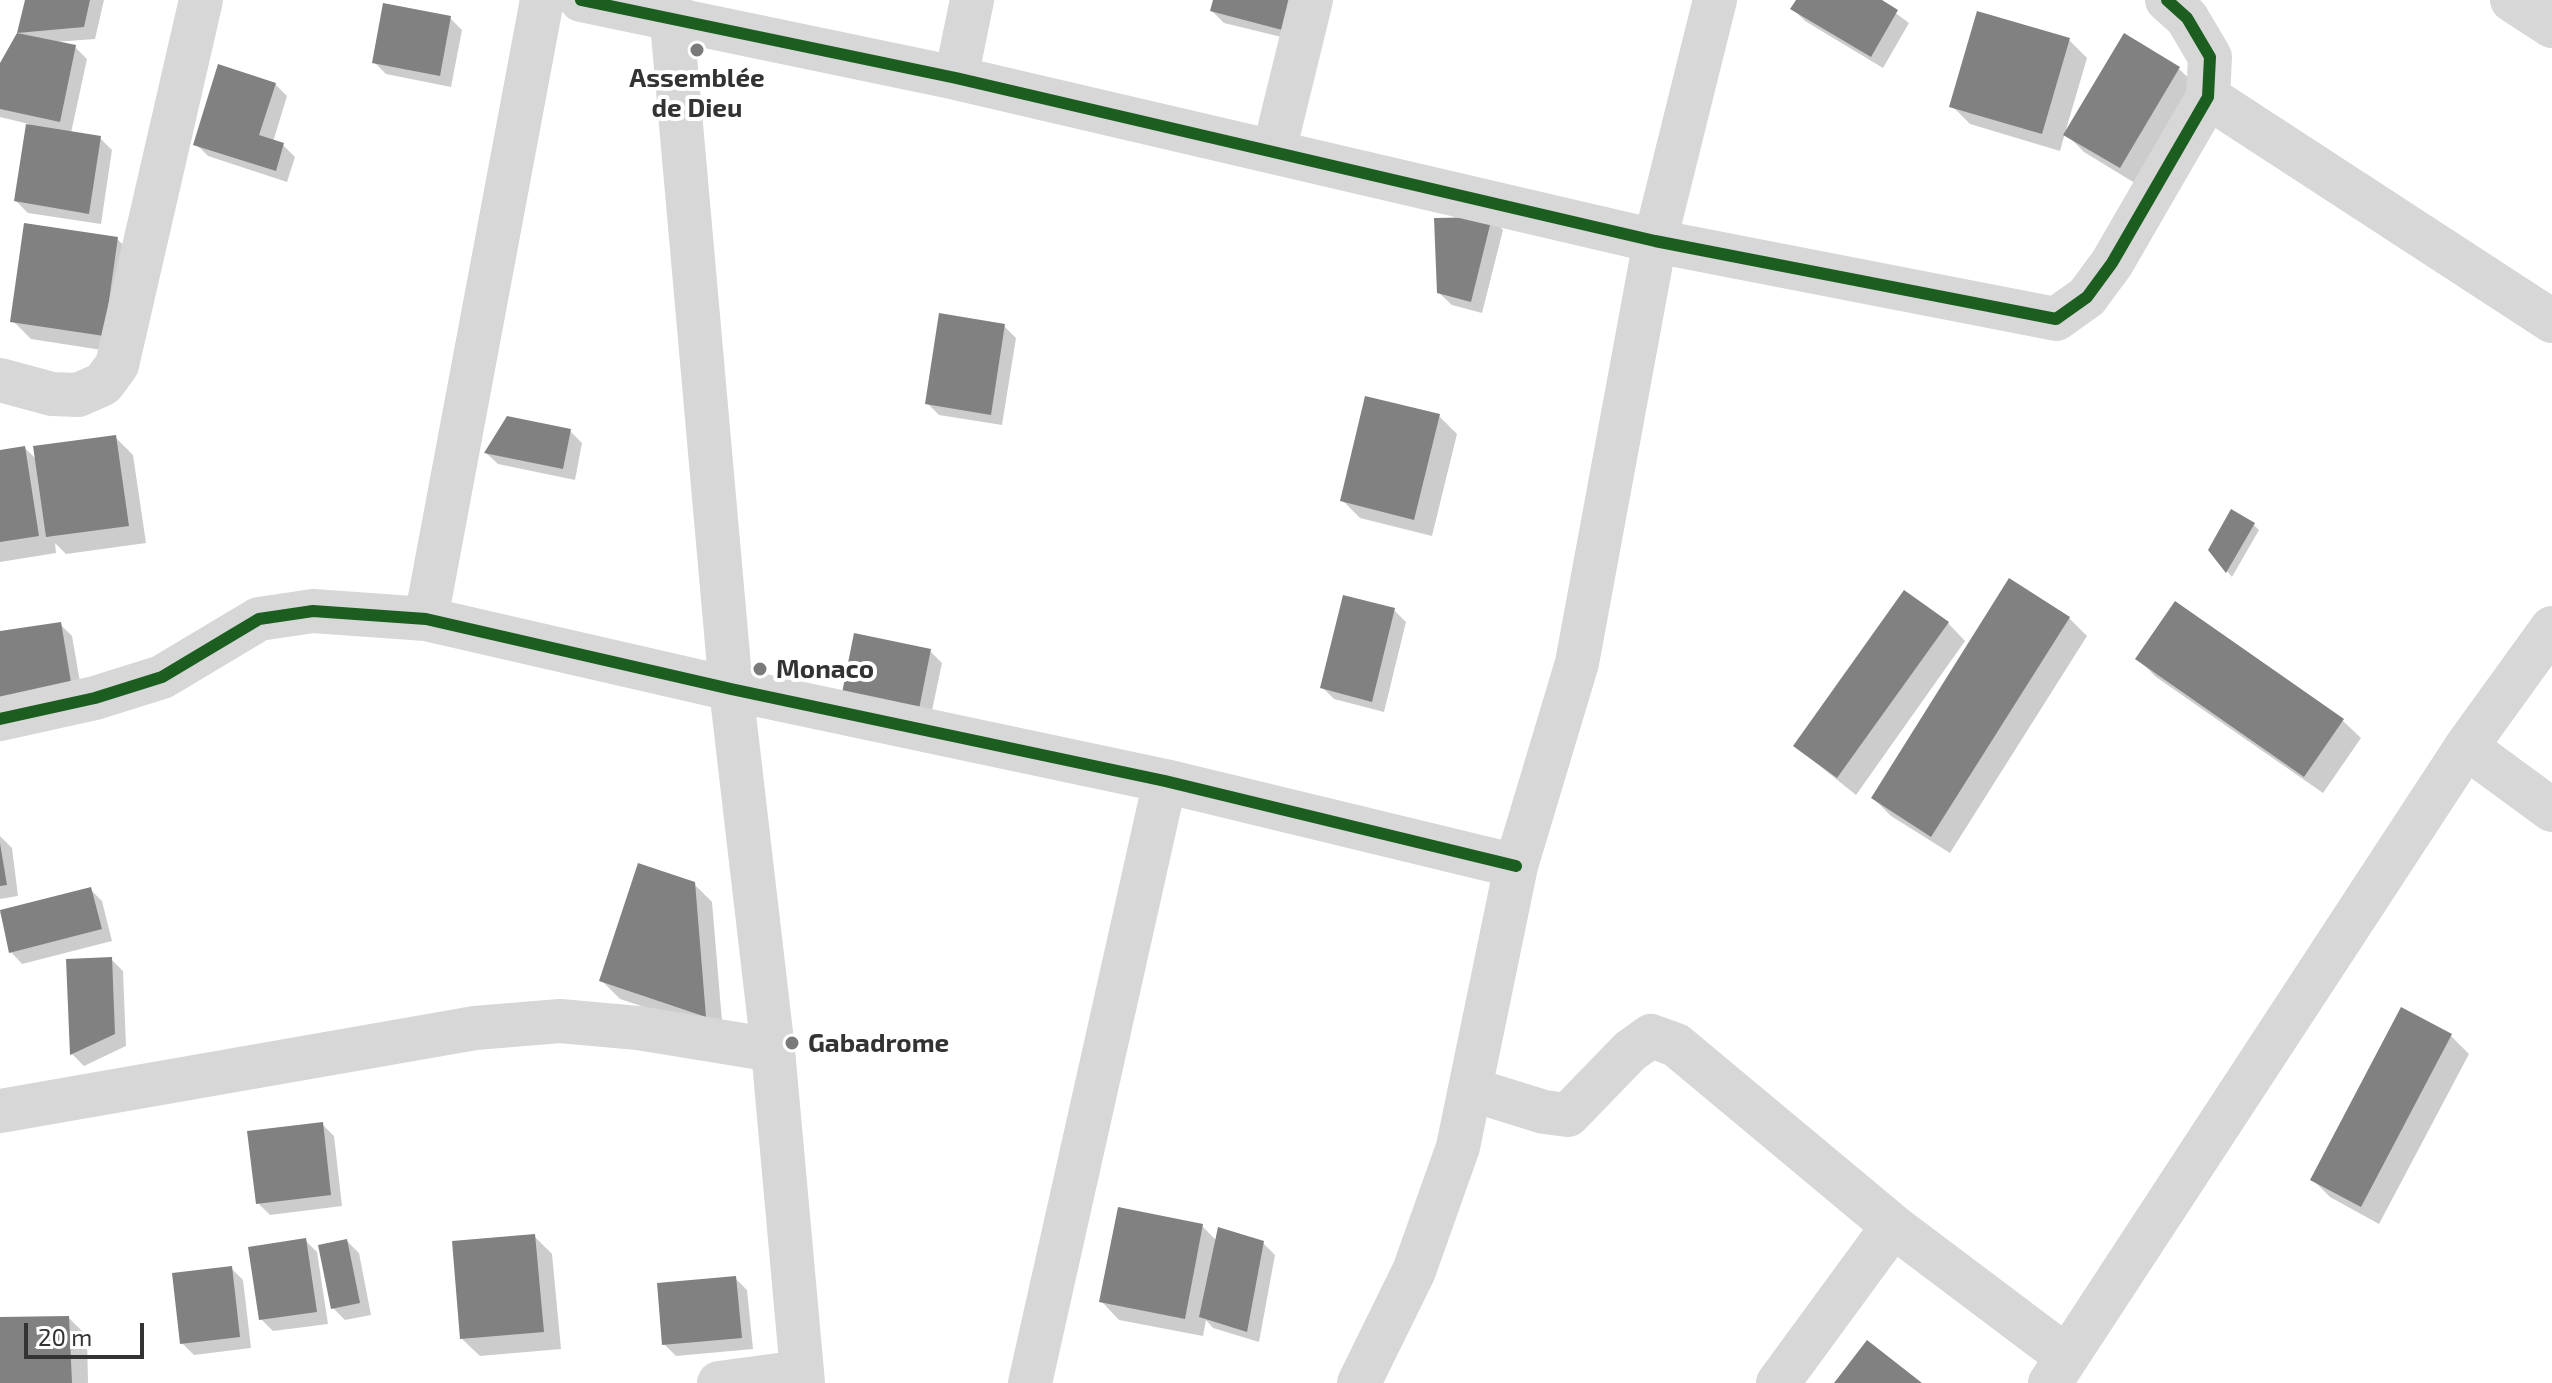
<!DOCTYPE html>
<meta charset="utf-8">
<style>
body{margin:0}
#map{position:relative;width:2552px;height:1383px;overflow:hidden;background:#fff;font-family:"Exo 2",sans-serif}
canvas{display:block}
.scale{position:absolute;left:24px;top:1323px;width:120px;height:36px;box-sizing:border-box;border:4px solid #333;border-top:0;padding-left:10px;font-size:24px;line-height:28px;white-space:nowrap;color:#333;-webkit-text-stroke:6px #fff;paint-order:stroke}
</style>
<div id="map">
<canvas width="2552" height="1383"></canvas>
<div class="scale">20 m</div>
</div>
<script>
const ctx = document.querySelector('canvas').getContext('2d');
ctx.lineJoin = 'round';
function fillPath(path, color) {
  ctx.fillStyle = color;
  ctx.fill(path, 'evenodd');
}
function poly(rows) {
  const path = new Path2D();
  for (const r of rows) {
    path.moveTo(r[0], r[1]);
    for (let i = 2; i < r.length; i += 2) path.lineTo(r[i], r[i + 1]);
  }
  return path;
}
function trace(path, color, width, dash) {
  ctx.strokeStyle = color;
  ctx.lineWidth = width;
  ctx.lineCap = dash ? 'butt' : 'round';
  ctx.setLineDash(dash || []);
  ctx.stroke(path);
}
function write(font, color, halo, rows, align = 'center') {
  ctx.font = font + ' "Exo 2",sans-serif';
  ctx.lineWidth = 8;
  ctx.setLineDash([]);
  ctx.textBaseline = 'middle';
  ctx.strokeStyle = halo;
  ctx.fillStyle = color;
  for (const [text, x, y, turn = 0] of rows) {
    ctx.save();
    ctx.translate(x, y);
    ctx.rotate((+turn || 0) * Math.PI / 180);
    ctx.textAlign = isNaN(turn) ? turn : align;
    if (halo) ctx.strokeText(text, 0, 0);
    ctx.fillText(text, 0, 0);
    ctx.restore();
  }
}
fillPath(poly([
 [27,0,104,0,95,39,55,42,75,47,87,59,71,133,100,138,112,150,101,224,28,213,16,201,29,124,0,117,0,67,20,32],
 [1215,0,1308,0,1298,41,1224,23,1212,11],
 [1798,0,1878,0,1909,23,1883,68,1805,21,1793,9],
 [450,18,462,30,451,87,386,74,374,62],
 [2069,40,2087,58,2065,133,2179,69,2197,86,2138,185,2084,152,2065,133,2060,151,1970,124,1952,106],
 [275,84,287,96,273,142,283,145,295,157,287,182,208,156,196,144],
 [1492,219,1503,230,1482,313,1452,305,1439,293],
 [117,239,135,256,121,353,31,339,13,321],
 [1004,326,1016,338,1002,425,939,415,927,403],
 [1439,416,1457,434,1432,536,1360,518,1342,500],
 [570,431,582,443,575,480,498,464,486,453],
 [115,437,133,455,146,543,66,554,55,543,56,553,0,562,0,452,25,448,38,461],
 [2254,525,2259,530,2232,577,2210,550],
 [2176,604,2343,721,2361,738,2323,793,2156,677,2138,659],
 [1394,610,1406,622,1384,712,1334,699,1322,687],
 [2069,618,2087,636,1950,853,1891,816,1873,798],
 [1948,623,1965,641,1856,795,1795,746],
 [60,624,72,636,83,699,0,633],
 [930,651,942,663,930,720,856,704],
 [0,836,12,848,18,896,0,899],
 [694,884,712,902,723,1033,620,999,602,981],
 [90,889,102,901,112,941,22,964,11,952,0,912],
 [111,959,123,971,126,1046,84,1066,72,1054,68,961],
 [2451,1036,2469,1054,2379,1224,2330,1197,2312,1179],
 [322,1124,334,1136,342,1206,270,1215,258,1203],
 [1202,1226,1217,1241,1263,1243,1275,1255,1259,1342,1213,1328,1206,1320,1203,1336,1119,1320,1102,1302],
 [534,1236,552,1254,561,1349,480,1356,462,1339],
 [305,1240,317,1252,328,1324,273,1331,261,1319],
 [347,1241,359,1253,371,1315,345,1320,333,1308],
 [231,1268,243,1280,251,1348,194,1355,182,1343],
 [735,1278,747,1290,753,1349,676,1356,664,1344],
 [69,1318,87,1336,88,1383,0,1383,0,1319]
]), '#0003');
fillPath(poly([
 [25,0,90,0,84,27,17,33],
 [1213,0,1294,0,1286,31,1210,11],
 [1796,0,1882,0,1898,10,1871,57,1790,9],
 [383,3,451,16,440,76,372,63],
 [1977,11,2070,38,2042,134,1949,107],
 [17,33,76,45,60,122,0,109,0,63],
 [2124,33,2180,67,2120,168,2063,135],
 [218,64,276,83,259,135,284,143,276,171,193,145],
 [26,124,101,136,89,214,14,201],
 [1492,217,1471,302,1437,293,1434,218],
 [24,223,118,237,104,336,10,322],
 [939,313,1005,324,991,415,925,404],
 [1365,396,1440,414,1414,520,1340,501],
 [507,416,571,429,563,469,484,453],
 [116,435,129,526,46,537,33,446],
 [25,446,39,536,0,542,0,450],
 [2231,509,2255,523,2226,573,2208,550],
 [2009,578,2070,617,1931,837,1871,798],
 [1904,590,1949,622,1837,778,1793,746],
 [1343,595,1395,608,1372,702,1320,688],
 [2175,601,2344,719,2304,777,2135,659],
 [61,622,72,688,0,699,0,631],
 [854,633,931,649,919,709,842,693],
 [0,843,7,885,0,886],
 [638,863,695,882,706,1017,599,981],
 [91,887,102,929,9,953,0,910],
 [112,957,115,1034,70,1055,66,959],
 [2401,1007,2452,1034,2361,1207,2310,1180],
 [323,1122,331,1195,256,1204,247,1131],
 [1118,1207,1203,1224,1185,1319,1099,1302],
 [1218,1227,1264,1241,1247,1332,1199,1317],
 [535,1234,544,1332,460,1339,452,1241],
 [306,1238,317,1312,259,1320,248,1247],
 [347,1239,360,1303,331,1309,318,1245],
 [232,1266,240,1337,180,1344,172,1273],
 [736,1276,742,1338,662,1345,657,1283],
 [69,1316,72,1383,0,1383,0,1317],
 [1867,1340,1922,1383,1834,1383]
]), '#818181');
trace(poly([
 [581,0,956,78,1655,241,2056,319,2087,297,2112,263,2208,97,2210,57,2187,18,2167,0],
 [670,0,731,689,773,1050,803,1383],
 [2512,0,2552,26],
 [956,78,972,0],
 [2208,97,2552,321],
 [1274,151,1311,0],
 [0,380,52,394,78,395,103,384,117,365,201,0],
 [426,619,542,0],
 [0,719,95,698,162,677,259,619,313,611,426,619,731,689,1165,781,1516,866],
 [2466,747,2552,810],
 [1470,1089,1544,1112,1568,1115,1630,1051,1651,1036,1676,1045,1893,1226,2067,1357],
 [0,1111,475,1028,560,1021,638,1028,773,1050],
 [719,1383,801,1372],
 [1030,1383,1165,781],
 [1359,1383,1414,1271,1458,1147,1516,866,1577,663,1655,241,1715,0],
 [1778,1383,1893,1226],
 [2050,1383,2466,747,2552,628]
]), '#d7d7d7', 44);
trace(poly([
 [581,0,956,78,1655,241,2056,319,2087,297,2112,263,2208,97,2210,57,2187,18,2167,0],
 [0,719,95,698,162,677,259,619,313,611,426,619,731,689,1165,781,1516,866]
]), '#1b5e20', 12);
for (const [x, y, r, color] of [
 [697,50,8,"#7a7a7a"],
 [760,669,8,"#7a7a7a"],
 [792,1043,8,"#7a7a7a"]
]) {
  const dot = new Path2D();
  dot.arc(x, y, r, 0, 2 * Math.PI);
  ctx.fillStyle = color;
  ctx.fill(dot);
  trace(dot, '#fff', 3);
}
write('bold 26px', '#333', '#fff', [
 ["Assemblée",697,78,"center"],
 ["de Dieu",697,108,"center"],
 ["Monaco",776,669],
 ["Gabadrome",808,1043]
], 'left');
</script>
